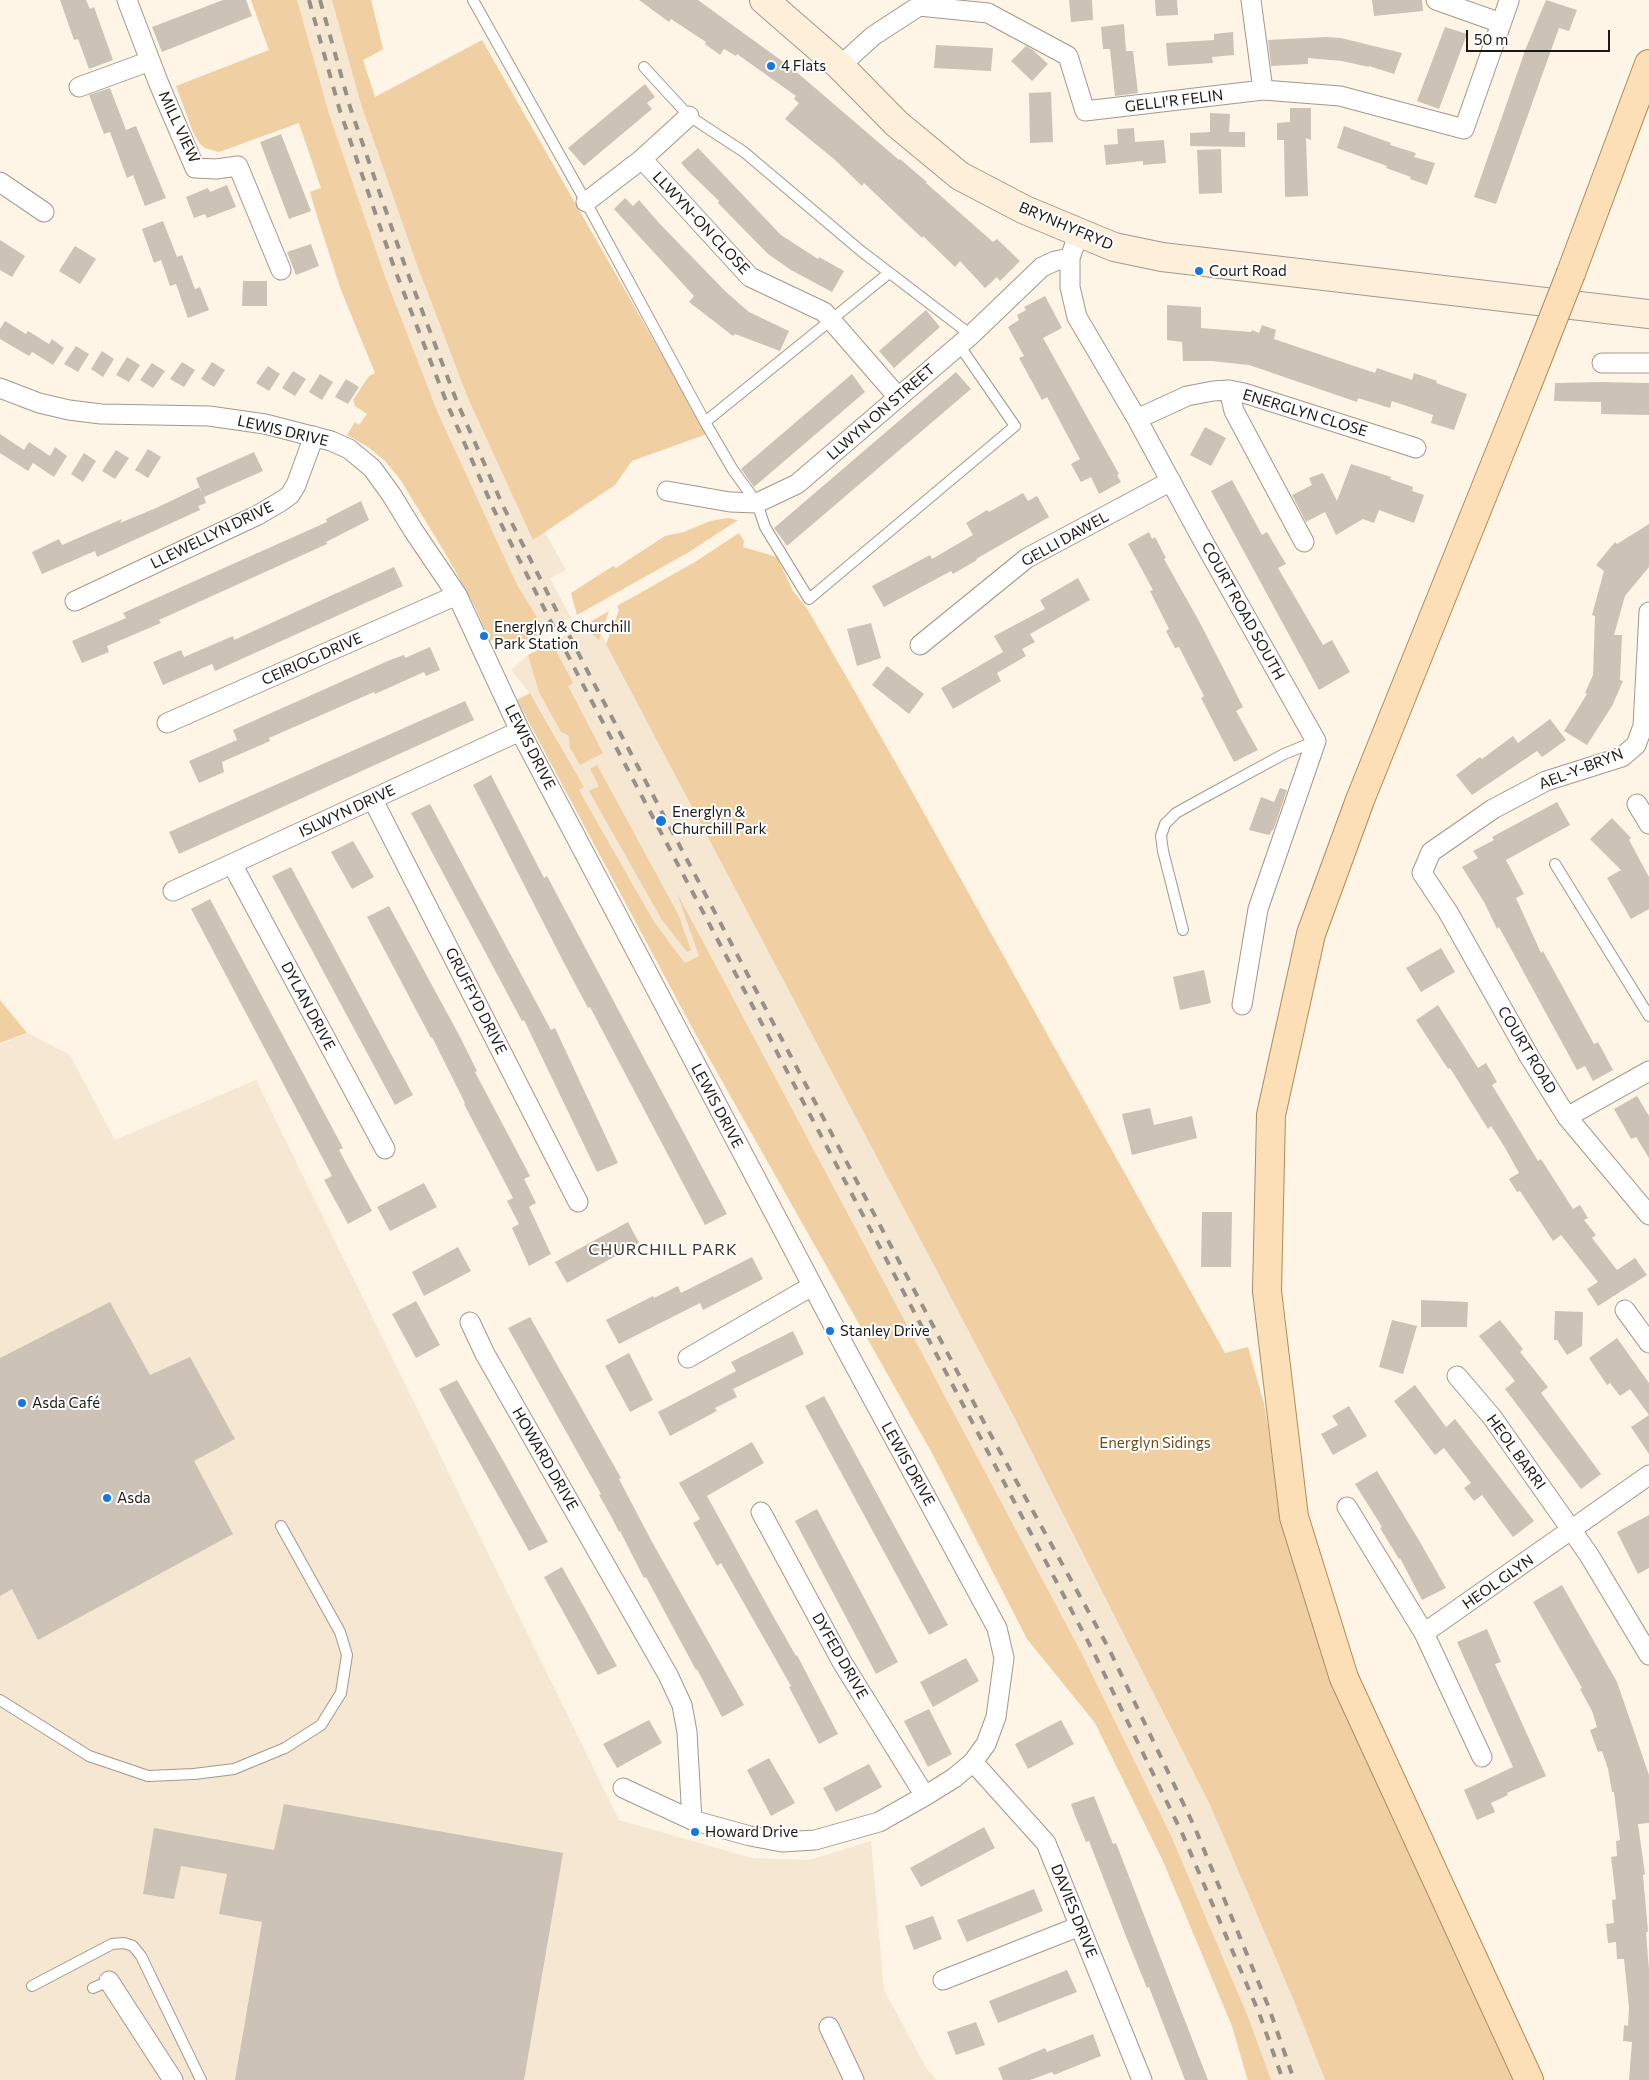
<!DOCTYPE html>
<meta charset="utf-8">
<style>
body{margin:0}
#map{position:relative;width:1649px;height:2080px;overflow:hidden;background:#fff5e7;font-family:Commissioner,sans-serif}
canvas{display:block}
.scale{position:absolute;left:1466px;top:30px;width:144px;height:22px;box-sizing:border-box;border:2px solid #1c1814;border-top:0;padding-left:6px;font-size:15px;line-height:18px;white-space:nowrap;color:#1c1814;-webkit-text-stroke:4px #fff;paint-order:stroke}
</style>
<div id="map">
<canvas width="1649" height="2080"></canvas>
<div class="scale">50 m</div>
</div>
<script>
const ctx = document.querySelector('canvas').getContext('2d');
ctx.lineJoin = 'round';
function fillPath(path, color) {
  ctx.fillStyle = color;
  ctx.fill(path, 'evenodd');
}
function poly(rows) {
  const path = new Path2D();
  for (const r of rows) {
    path.moveTo(r[0], r[1]);
    for (let i = 2; i < r.length; i += 2) path.lineTo(r[i], r[i + 1]);
  }
  return path;
}
function trace(path, color, width, dash) {
  ctx.strokeStyle = color;
  ctx.lineWidth = width;
  ctx.lineCap = dash ? 'butt' : 'round';
  ctx.setLineDash(dash || []);
  ctx.stroke(path);
}
function write(font, color, halo, rows, align = 'center') {
  ctx.font = font + ' Commissioner,sans-serif';
  ctx.lineWidth = 4;
  ctx.setLineDash([]);
  ctx.textBaseline = 'middle';
  ctx.strokeStyle = halo;
  ctx.fillStyle = color;
  for (const [text, x, y, turn = 0] of rows) {
    ctx.save();
    ctx.translate(x, y);
    ctx.rotate((+turn || 0) * Math.PI / 180);
    ctx.textAlign = isNaN(turn) ? turn : align;
    if (halo) ctx.strokeText(text, 0, 0);
    ctx.fillText(text, 0, 0);
    ctx.restore();
  }
}
fillPath(poly([
 [251,0,371,0,383,49,363,60,375,97,545,532,566,570,550,578,571,618,508,649,458,552,341,290,310,192,321,188,292,104,288,105],
 [594,620,1014,1417,1210,1805,1294,2001,1325,2080,1247,2080,1232,2026,1163,1861,1095,1723,720,1022,684,961,653,920,579,790,584,787,542,712,532,696,511,670,528,655],
 [28,1033,70,1055,115,1140,256,1080,619,1820,752,1858,809,1860,871,1841,884,1990,927,2069,937,2080,0,2080,0,1045]
]), '#f6e7d3');
fillPath(poly([
 [251,0,297,0,329,114,384,274,437,411,517,585,546,632,508,649,501,636,490,641,475,607,448,558,400,479,385,461,368,447,347,435,355,422,359,425,367,414,355,406,353,400,369,376,375,373,341,290,316,213,310,192,321,188,299,123,219,152,205,148,200,144,193,132,176,86,269,50],
 [332,0,371,0,383,49,363,60,375,97,482,40,707,434,632,461,615,485,533,540,468,398,416,262,361,104],
 [728,518,738,520,689,552,577,615,571,593,613,566,616,568,665,536,684,532,710,521],
 [739,533,744,541,743,547,777,557,793,591,808,610,905,779,1225,1353,1248,1347,1264,1404,1276,1477,1513,2080,1325,2080,1294,2001,1210,1805,1014,1417,606,644,619,610,617,606,695,562],
 [609,611,601,634,599,640,583,626],
 [552,643,573,683,568,686,603,753,580,765,570,748,569,736,561,732,539,692,528,655],
 [530,693,584,787,579,790,653,920,685,963,699,956,677,893,1083,1656,1172,1838,1248,2017,1271,2080,1248,2080,1232,2026,1163,1861,1095,1723,1027,1639,933,1455,696,1035,517,700],
 [597,765,678,914,691,950,687,952,662,920,589,791,599,786,590,769],
 [0,1000,27,1033,0,1043]
]), '#f0cfa3');
fillPath(poly([
 [60,0,86,0,90,9,94,7,113,60,89,69,78,39,74,40],
 [223,0,246,0,252,16,162,52,152,27],
 [639,0,698,0,793,69,899,160,900,159,914,171,927,182,926,183,993,242,997,239,1020,261,1000,281,997,277,985,288,960,261,955,267,923,236,922,238,864,183,862,186,834,159,785,119,799,103,794,99,796,96,737,54,736,56,724,49,720,55,705,44,706,42,671,19,669,22],
 [1069,0,1092,0,1093,20,1071,22],
 [1155,0,1177,0,1178,15,1156,16],
 [1372,0,1422,0,1423,11,1374,16],
 [1546,0,1577,10,1569,31,1559,28,1496,204,1474,197,1526,48],
 [1124,24,1126,51,1133,51,1138,93,1115,96,1110,49,1103,49,1101,27],
 [1445,27,1467,34,1439,109,1417,101],
 [1233,32,1234,55,1212,57,1213,63,1168,66,1166,43,1214,40,1214,34],
 [1326,37,1341,38,1402,53,1394,74,1369,66,1369,67,1342,61,1308,58,1308,64,1271,66,1268,40],
 [936,45,993,48,991,71,934,68],
 [1026,46,1033,50,1048,64,1032,81,1011,61],
 [645,84,655,97,647,103,652,109,584,166,568,148],
 [110,88,126,130,136,126,166,198,145,206,133,175,127,178,110,132,104,134,89,95],
 [1051,92,1053,142,1030,143,1029,93],
 [1290,108,1311,108,1311,140,1306,138,1308,196,1285,197,1284,140,1277,140,1277,123,1290,122],
 [1210,113,1230,114,1229,132,1245,132,1245,147,1190,146,1190,133,1210,132],
 [1344,126,1391,143,1390,145,1416,153,1414,157,1435,163,1427,185,1410,179,1411,177,1386,168,1387,166,1337,148],
 [1134,128,1135,142,1164,140,1166,163,1143,165,1143,161,1106,165,1104,145,1118,144,1117,129],
 [281,134,311,211,289,219,260,142],
 [698,148,781,235,818,259,819,257,844,271,832,292,791,270,768,254,718,203,719,201,690,173,681,163],
 [1221,149,1222,193,1199,194,1197,150],
 [227,185,236,207,207,218,205,214,194,218,186,197,208,188,210,192],
 [625,198,633,206,639,200,659,223,726,292,749,312,789,331,780,351,735,334,733,336,689,302,694,296,614,209],
 [163,221,177,257,182,255,195,289,200,287,209,310,188,318,176,284,170,286,161,260,154,263,142,229],
 [0,240,25,256,12,277,0,270],
 [311,244,319,266,296,275,287,252],
 [75,246,96,259,80,284,59,271],
 [243,281,267,281,267,306,242,306],
 [1045,296,1062,328,1043,338,1119,474,1117,475,1121,482,1099,494,1091,477,1081,482,1071,464,1080,459,1047,397,1042,400,1019,358,1024,356,1008,327,1019,320,1017,315,1026,310,1024,307],
 [1167,305,1201,307,1201,328,1251,332,1252,330,1259,333,1262,325,1276,330,1274,339,1375,373,1377,368,1412,380,1414,373,1437,381,1436,383,1467,394,1454,430,1431,423,1433,415,1392,401,1390,408,1358,398,1357,402,1249,365,1211,361,1183,361,1182,342,1167,340],
 [926,310,940,327,894,368,879,351],
 [5,321,26,334,28,331,49,344,52,339,64,348,53,365,32,352,29,356,0,339,0,329],
 [76,346,89,354,78,372,64,364],
 [102,351,114,359,103,377,91,369],
 [127,357,140,365,129,382,116,375],
 [182,362,195,370,184,387,170,379],
 [212,362,225,370,214,387,201,379],
 [152,363,165,371,153,388,140,380],
 [268,366,280,374,269,391,256,383],
 [293,371,306,379,295,396,282,388],
 [956,372,971,389,787,546,774,528],
 [320,374,333,382,322,400,309,392],
 [852,374,865,392,754,487,741,469],
 [346,379,359,387,348,404,335,397],
 [1601,382,1649,383,1649,415,1601,414,1601,402,1554,401,1555,383],
 [1205,427,1226,438,1211,466,1190,455],
 [0,434,24,450,29,442,50,456,55,447,67,456,54,477,33,463,28,471,0,453],
 [148,449,161,457,148,478,135,470],
 [116,450,129,458,115,479,102,471],
 [254,452,263,471,204,497,206,503,198,506,200,510,97,557,95,551,42,574,32,552,59,539,62,545,122,519,120,523,156,508,200,487,202,494,196,478],
 [84,453,96,461,83,482,71,474],
 [1351,464,1391,477,1390,479,1413,487,1412,491,1424,495,1414,523,1379,510,1374,523,1363,519,1336,535,1325,512,1306,522,1292,495,1312,485,1309,478,1323,473,1337,501],
 [1232,480,1262,535,1267,532,1286,564,1278,568,1323,645,1332,640,1350,672,1319,690,1211,491],
 [1023,493,1028,501,1037,496,1049,517,976,559,977,560,953,574,951,571,884,607,872,586,930,555,932,559,973,535,966,523,987,510,989,512],
 [361,501,369,520,326,542,327,544,159,620,161,623,107,646,109,652,82,663,72,641,126,618,123,613,327,522,326,519],
 [1649,524,1649,567,1625,596,1614,635,1622,635,1620,680,1623,681,1612,706,1587,745,1564,731,1587,694,1585,693,1593,675,1595,616,1592,615,1604,571,1596,565,1615,542,1617,544],
 [1149,532,1152,539,1155,537,1166,558,1164,559,1199,621,1243,707,1236,711,1258,750,1234,762,1201,698,1204,696,1179,647,1175,648,1166,631,1169,629,1150,591,1153,590,1128,544],
 [394,567,403,586,215,671,212,664,163,685,153,662,181,650,184,657,233,636,234,640],
 [1078,578,1090,600,1030,634,1035,642,1022,649,1026,656,997,673,1001,681,953,709,941,688,1003,652,994,636,1045,609,1040,600],
 [871,623,881,658,857,666,847,629],
 [430,647,440,670,426,676,424,672,375,694,374,692,269,738,270,741,222,762,224,772,199,783,189,761,237,740,233,730,390,660,404,655,405,658],
 [887,666,924,694,909,714,872,685],
 [465,701,474,720,179,854,169,832],
 [1550,719,1566,740,1542,757,1537,751,1472,795,1456,775,1480,757,1482,759,1513,736,1518,743],
 [491,775,544,878,547,876,727,1214,705,1225,590,1007,588,1008,563,961,473,785],
 [1280,788,1287,790,1274,828,1269,835,1249,830,1261,797,1274,802],
 [1557,802,1570,825,1506,860,1524,894,1516,898,1541,953,1543,951,1594,1044,1598,1042,1613,1070,1593,1081,1585,1066,1577,1070,1499,927,1497,929,1484,902,1462,867,1478,858,1473,851,1494,840,1492,837],
 [430,804,551,1030,555,1028,618,1163,597,1172,524,1020,522,1021,411,813],
 [1612,818,1631,838,1629,840,1649,877,1649,909,1631,919,1607,878,1621,870,1590,839],
 [353,841,374,877,352,889,331,852],
 [291,867,413,1095,395,1105,272,876],
 [210,899,343,1148,339,1150,372,1211,348,1224,324,1180,332,1176,191,909],
 [389,906,459,1035,477,1071,475,1072,530,1176,524,1179,536,1203,529,1207,551,1254,529,1266,512,1228,519,1224,507,1201,513,1198,464,1104,465,1103,432,1037,431,1038,367,917],
 [1441,948,1455,972,1421,992,1406,968],
 [1204,970,1211,1003,1180,1010,1173,977],
 [1438,1005,1478,1068,1486,1063,1497,1082,1492,1085,1538,1161,1541,1159,1573,1209,1580,1205,1588,1218,1584,1220,1596,1235,1592,1238,1617,1270,1635,1258,1647,1275,1598,1306,1587,1289,1598,1282,1561,1235,1553,1241,1520,1191,1517,1192,1509,1179,1519,1173,1504,1146,1491,1126,1488,1129,1450,1068,1448,1069,1416,1020],
 [1637,1096,1649,1116,1649,1158,1636,1137,1631,1139,1614,1109],
 [1150,1108,1154,1125,1192,1116,1197,1138,1132,1155,1122,1114],
 [424,1183,437,1207,390,1231,377,1207],
 [1202,1212,1232,1212,1231,1267,1201,1267],
 [628,1222,639,1243,567,1283,555,1262],
 [458,1247,471,1271,424,1296,412,1272],
 [752,1257,763,1279,703,1310,700,1303,619,1344,606,1320,653,1296,654,1298,678,1286,681,1293],
 [1421,1300,1468,1302,1467,1327,1421,1327],
 [416,1301,440,1345,416,1358,392,1314],
 [110,1302,150,1375,190,1357,235,1439,194,1461,233,1534,38,1640,12,1589,0,1596,0,1358],
 [1555,1311,1583,1312,1582,1346,1567,1355,1557,1340,1554,1340],
 [530,1317,621,1478,619,1479,651,1540,744,1705,722,1717,697,1669,696,1670,646,1577,644,1578,620,1531,619,1532,612,1518,599,1495,601,1494,508,1328],
 [1392,1320,1417,1326,1403,1374,1379,1367],
 [1500,1320,1523,1349,1520,1352,1548,1387,1541,1393,1601,1474,1581,1489,1505,1389,1515,1381,1479,1336],
 [793,1331,804,1354,733,1389,737,1397,715,1408,717,1411,670,1436,658,1412,736,1371,731,1362],
 [1617,1338,1649,1383,1649,1454,1631,1427,1649,1415,1630,1389,1620,1396,1610,1383,1607,1385,1589,1358],
 [629,1353,653,1400,630,1412,605,1366],
 [457,1380,505,1464,548,1542,529,1551,446,1402,439,1389],
 [1415,1385,1446,1427,1455,1419,1534,1521,1513,1537,1482,1495,1474,1501,1464,1488,1471,1483,1444,1448,1435,1455,1394,1401],
 [824,1396,948,1625,929,1635,805,1406],
 [1349,1406,1367,1436,1333,1455,1321,1434,1338,1425,1332,1416],
 [752,1442,764,1463,707,1496,772,1614,796,1656,797,1655,838,1734,819,1744,789,1687,791,1686,721,1563,717,1566,693,1523,700,1519,679,1483],
 [1377,1471,1420,1542,1446,1588,1422,1600,1400,1558,1399,1559,1380,1528,1382,1527,1355,1484],
 [817,1509,898,1662,876,1674,795,1521],
 [1649,1515,1649,1568,1638,1574,1617,1532],
 [562,1567,617,1666,598,1675,544,1577],
 [1562,1585,1617,1682,1649,1775,1649,1823,1638,1824,1645,1874,1643,1875,1648,1932,1646,1932,1649,1970,1649,2080,1629,2080,1632,2042,1623,2041,1624,2025,1628,2026,1629,2007,1624,1959,1617,1959,1616,1942,1608,1943,1606,1924,1614,1923,1612,1900,1616,1899,1611,1857,1617,1856,1616,1841,1620,1840,1614,1792,1612,1792,1608,1769,1602,1751,1598,1752,1590,1730,1597,1727,1592,1711,1580,1689,1582,1688,1533,1602],
 [1487,1629,1501,1662,1495,1664,1546,1776,1507,1793,1508,1795,1491,1803,1495,1812,1477,1820,1464,1790,1513,1767,1457,1642],
 [966,1658,979,1681,933,1707,920,1682],
 [929,1709,952,1754,928,1767,904,1721],
 [649,1720,662,1743,617,1768,603,1744],
 [1061,1720,1074,1744,1028,1769,1015,1744],
 [769,1758,795,1803,771,1816,747,1770],
 [869,1764,882,1787,836,1812,823,1788],
 [1094,1796,1113,1844,1116,1843,1208,2080,1185,2080,1149,1987,1147,1988,1127,1939,1089,1841,1086,1842,1076,1818,1071,1804],
 [284,1804,563,1853,524,2080,235,2080,262,1922,219,1914,227,1874,181,1866,174,1899,143,1894,154,1828,274,1850],
 [984,1827,995,1848,921,1887,910,1868],
 [1034,1889,1043,1911,967,1942,957,1920],
 [933,1916,942,1939,914,1950,905,1926],
 [1067,1970,1077,1992,998,2023,989,2001],
 [976,2022,985,2045,956,2055,947,2032],
 [1093,2034,1101,2056,1054,2075,1052,2072,1030,2080,1003,2080,998,2068,1045,2048,1047,2052]
]), '#ccc2b5');
const lane = poly([
 [473,0,586,202,705,422,733,470,757,503,765,527,809,599,1015,426,959,345],
 [644,67,689,116,744,152,861,251,971,335],
 [705,422,889,273],
 [1555,864,1649,1016],
 [1183,930,1163,851,1161,836,1165,824,1176,813,1203,798,1284,754,1316,741],
 [0,1700,89,1756,148,1776,194,1774,234,1769,285,1748,321,1725,341,1693,347,1655,340,1632,281,1526],
 [32,1986,112,1944,124,1943,133,1946,141,1956,201,2080],
 [93,1988,109,1981]
]);
const street = poly([
 [127,0,159,84,195,168,216,169,238,166,281,270],
 [1251,0,1263,90],
 [1436,0,1501,23],
 [840,66,873,36,919,6,988,13,1068,56,1085,111,1263,90,1340,96,1464,129,1509,1],
 [79,87,150,61],
 [642,159,750,277,824,312,898,397],
 [0,182,44,212],
 [586,202,642,159,689,116],
 [1079,232,1070,258,1070,287,1077,317,1137,419,1202,539,1316,741,1258,909,1242,1005],
 [1602,363,1649,363],
 [0,388,39,403,69,410,101,414,209,416,265,424,331,441,349,449,372,468,391,494,413,530,457,595,520,731,848,1353,997,1628,1004,1658,996,1717,986,1744,973,1762,954,1778,925,1796,879,1822,815,1840,782,1842,750,1836,692,1820,623,1788],
 [1229,390,1234,411,1304,542],
 [1137,419,1187,396,1213,391,1229,390,1244,393,1416,448],
 [667,491,730,502,757,503,797,484,971,335,1042,267,1055,261,1070,258],
 [75,601,258,515,280,502,290,495,296,485,314,436],
 [1649,612,1643,726,1636,745,1622,757,1546,781,1493,809,1431,852,1422,873,1448,912,1529,1056,1567,1117,1649,1215],
 [920,645,1027,558,1171,481],
 [167,723,457,595],
 [373,800,578,1202],
 [1637,804,1649,824],
 [232,864,385,1149],
 [173,891,520,731],
 [1567,1117,1649,1071],
 [1625,1310,1649,1343],
 [470,1322,485,1354,668,1675,682,1705,687,1732,692,1820],
 [688,1358,812,1286],
 [1457,1376,1492,1417,1589,1555,1649,1655],
 [1347,1507,1424,1633,1482,1757],
 [761,1512,842,1662,925,1796],
 [1424,1633,1649,1475],
 [973,1762,1046,1843,1142,2080],
 [943,1980,1080,1926],
 [109,1981,173,2080],
 [829,2027,854,2080]
]);
const secondary = poly([
 [764,0,840,66,897,124,960,176,1025,210,1114,247,1162,257,1649,314]
]);
const primary = poly([
 [1571,273,1649,64],
 [1527,385,1360,800,1311,934,1271,1115,1267,1291,1294,1517,1344,1678,1529,2080]
]);
trace(lane, '#a2988c', 12);
trace(street, '#a2988c', 21);
trace(secondary, '#a2988c', 30);
trace(primary, '#ac8c5e', 30);
trace(lane, '#fff', 10);
trace(street, '#fff', 19);
trace(secondary, '#feefdb', 28);
trace(primary, '#fcdfb6', 28);
trace(poly([
 [309,0,340,111,395,270,448,406,494,510,580,679,1093,1651,1182,1833,1259,2013,1283,2080],
 [320,0,350,107,405,266,457,402,503,506,589,674,987,1428,1108,1647,1195,1828,1269,2008,1294,2080]
]), '#979086', 4, [9, 9]);
const primaryBridge = poly([
 [1527,385,1571,273]
]);
trace(primaryBridge, '#ac8c5e', 30, []);
trace(primaryBridge, '#fcdfb6', 28);
for (const [x, y, r, color] of [
 [771,66,5,"#1578e0"],
 [1199,271,5,"#1578e0"],
 [484,636,5,"#1578e0"],
 [661,821,6,"#1578e0"],
 [830,1331,5,"#1578e0"],
 [22,1403,5,"#1578e0"],
 [107,1498,5,"#1578e0"],
 [695,1832,5,"#1578e0"]
]) {
  const dot = new Path2D();
  dot.arc(x, y, r, 0, 2 * Math.PI);
  ctx.fillStyle = color;
  ctx.fill(dot);
  trace(dot, '#fff', 2);
}
write('15px', '#1c1814', '#fff', [
 ["4 Flats",781,66],
 ["Court Road",1209,271],
 ["Energlyn & Churchill",494,627],
 ["Park Station",494,644],
 ["Energlyn &",672,812],
 ["Churchill Park",672,829],
 ["Stanley Drive",840,1331],
 ["Asda Café",32,1403],
 ["Asda",117,1498],
 ["Howard Drive",705,1832]
], 'left');
write('15px', '#1c1814', '#fff', [
 ["GELLI'R FELIN",1174,101,-7],
 ["MILL VIEW",179,127,65],
 ["LLWYN-ON CLOSE",701,223,47],
 ["BRYNHYFRYD",1066,226,23],
 ["LLWYN ON STREET",881,412,-41],
 ["ENERGLYN CLOSE",1305,413,17],
 ["LEWIS DRIVE",283,431,13],
 ["LLEWELLYN DRIVE",212,535,-26],
 ["GELLI DAWEL",1065,539,-29],
 ["COURT ROAD SOUTH",1243,611,61],
 ["CEIRIOG DRIVE",312,659,-24],
 ["LEWIS DRIVE",530,747,63],
 ["AEL-Y-BRYN",1581,769,-21],
 ["ISLWYN DRIVE",347,811,-25],
 ["GRUFFYD DRIVE",476,1001,63],
 ["DYLAN DRIVE",308,1006,62],
 ["COURT ROAD",1527,1050,59],
 ["LEWIS DRIVE",717,1106,62],
 ["HEOL BARRI",1516,1452,54],
 ["HOWARD DRIVE",545,1459,60],
 ["LEWIS DRIVE",908,1464,61],
 ["HEOL GLYN",1498,1582,-35],
 ["DYFED DRIVE",840,1656,60],
 ["DAVIES DRIVE",1074,1911,68]
]);
write('15px', '#6b4b16', '#fff', [
 ["Energlyn Sidings",1155,1443]
]);
ctx.letterSpacing = '1px';
write('16px', '#3d352b', '#fff', [
 ["CHURCHILL PARK",663,1250]
]);
ctx.letterSpacing = '0px';
</script>
